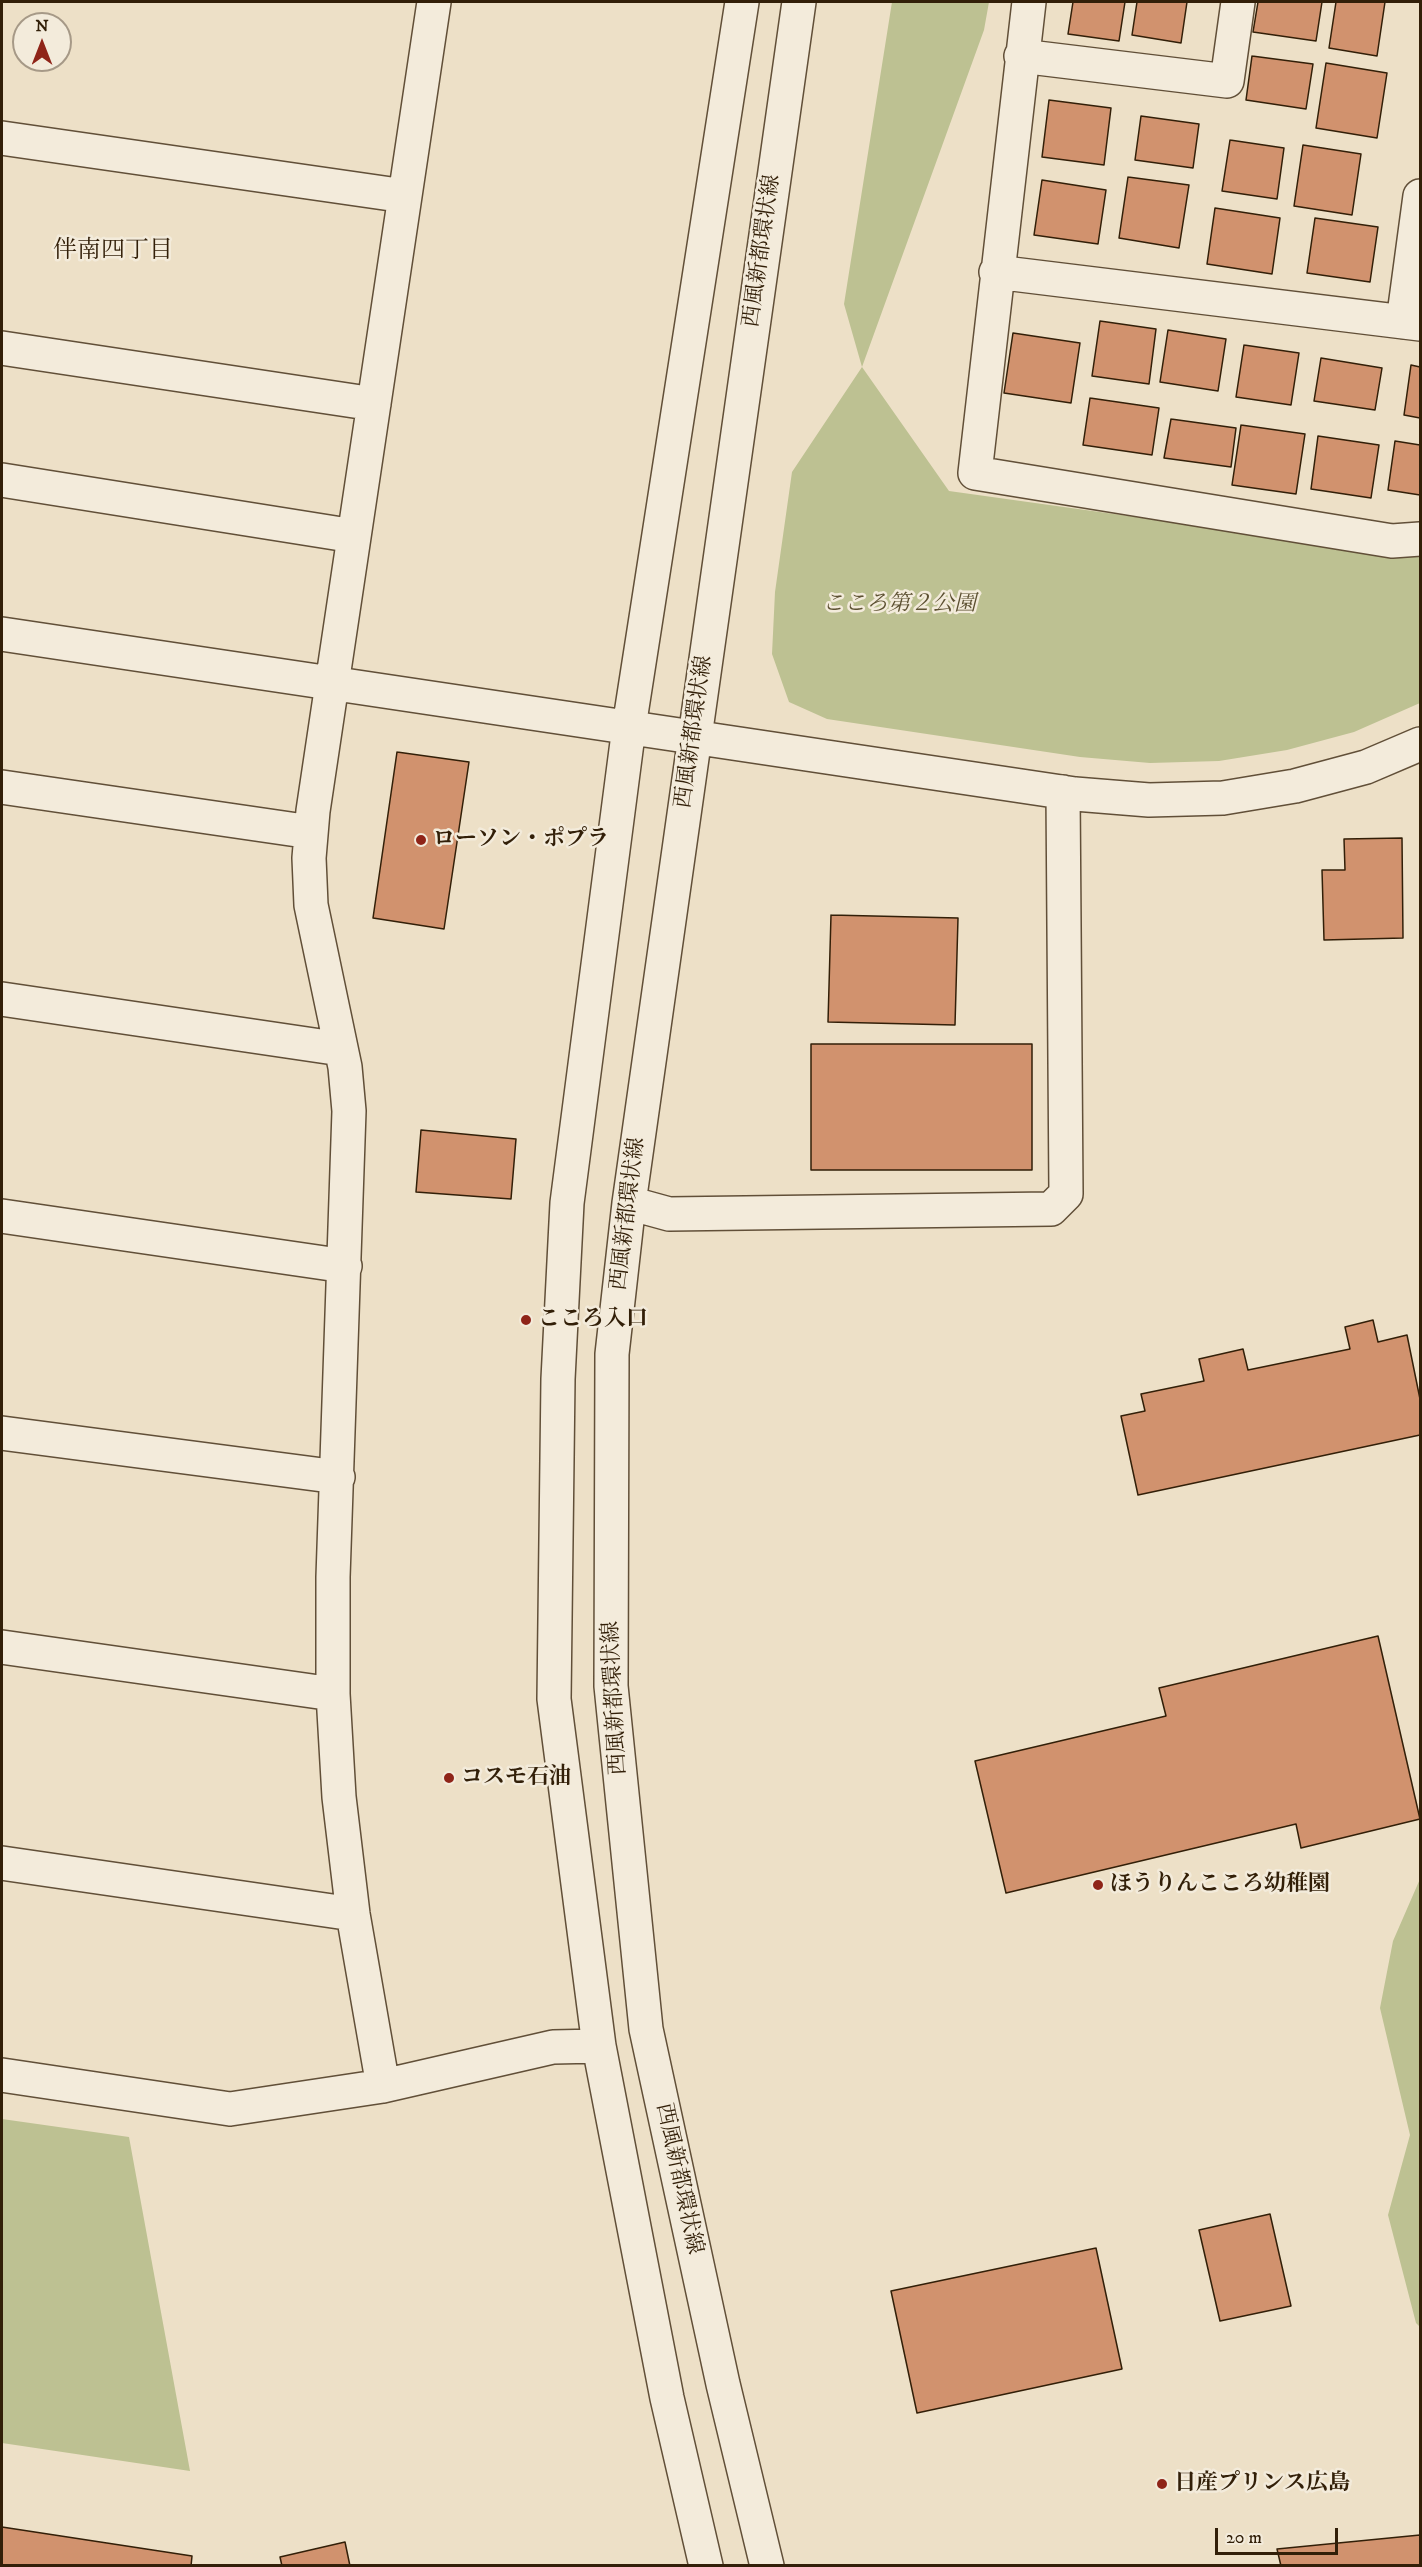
<!DOCTYPE html>
<meta charset="utf-8">
<style>
body{margin:0}
#map{position:relative;width:1422px;height:2567px;overflow:hidden;background:#ede0c7;font-family:"IM FELL DW Pica",serif}
canvas{display:block}
.frame{position:absolute;inset:0;border:3px solid #321f08;pointer-events:none}
.north{position:absolute;left:12px;top:12px;width:60px;height:60px;box-sizing:border-box;background:#f3ebdb;border:2px solid #a69987;border-radius:50%;rotate:0deg;font-size:16px;font-weight:700;line-height:24px;text-align:center;color:#321f08}
.north::after{content:'';display:block;margin:auto;width:21px;height:27px;background:#8f2418;clip-path:polygon(50% 0,100% 100%,50% 72%,0 100%)}
.scale{position:absolute;left:1215px;top:2528px;width:123px;height:27px;box-sizing:border-box;border:3px solid #321f08;border-top:0;padding-left:8px;font-size:18px;line-height:21px;white-space:nowrap;color:#321f08;-webkit-text-stroke:4px #f3ebdb;paint-order:stroke}
</style>
<div id="map">
<canvas width="1422" height="2567"></canvas>
<div class="frame"></div>
<div class="north">N</div>
<div class="scale">20 m</div>
</div>
<script>
const ctx = document.querySelector('canvas').getContext('2d');
ctx.lineJoin = 'round';
function fillPath(path, color) {
  ctx.fillStyle = color;
  ctx.fill(path, 'evenodd');
}
function poly(rows) {
  const path = new Path2D();
  for (const r of rows) {
    path.moveTo(r[0], r[1]);
    for (let i = 2; i < r.length; i += 2) path.lineTo(r[i], r[i + 1]);
  }
  return path;
}
function trace(path, color, width, dash) {
  ctx.strokeStyle = color;
  ctx.lineWidth = width;
  ctx.lineCap = dash ? 'butt' : 'round';
  ctx.setLineDash(dash || []);
  ctx.stroke(path);
}
function write(font, color, halo, rows, align = 'center') {
  ctx.font = font + ' "IM FELL DW Pica","Noto Serif JP",serif';
  ctx.lineWidth = 5;
  ctx.setLineDash([]);
  ctx.textBaseline = 'middle';
  ctx.strokeStyle = halo;
  ctx.fillStyle = color;
  for (const [text, x, y, turn = 0] of rows) {
    ctx.save();
    ctx.translate(x, y);
    ctx.rotate((+turn || 0) * Math.PI / 180);
    ctx.textAlign = isNaN(turn) ? turn : align;
    if (halo) ctx.strokeText(text, 0, 0);
    ctx.fillText(text, 0, 0);
    ctx.restore();
  }
}
fillPath(poly([
 [892,2,989,2,984,30,862,367,949,491,1401,554,1420,552,1420,703,1354,732,1287,750,1219,761,1150,763,1080,757,827,719,789,702,772,654,775,592,792,472,862,367,844,304],
 [1420,1879,1420,2327,1416,2323,1388,2215,1410,2135,1380,2008,1393,1941],
 [2,2119,129,2137,190,2471,2,2443]
]), '#bdc192');
const building = poly([
 [1073,2,1125,2,1119,41,1068,34,1073,2],
 [1137,2,1187,2,1181,43,1132,35,1137,2],
 [1258,2,1322,2,1316,41,1253,32,1258,2],
 [1336,2,1385,2,1377,56,1329,48,1336,2],
 [1252,56,1313,64,1306,109,1246,100,1252,56],
 [1326,63,1387,73,1377,138,1316,128,1326,63],
 [1049,100,1111,108,1104,165,1042,157,1049,100],
 [1141,116,1199,124,1193,168,1135,160,1141,116],
 [1230,140,1284,148,1277,199,1222,191,1230,140],
 [1303,145,1361,154,1352,215,1294,206,1303,145],
 [1128,177,1189,185,1179,248,1119,238,1128,177],
 [1042,180,1106,190,1098,244,1034,235,1042,180],
 [1215,208,1280,218,1272,274,1207,264,1215,208],
 [1315,218,1378,227,1370,282,1307,273,1315,218],
 [1100,321,1156,329,1149,384,1092,376,1100,321],
 [1168,330,1226,339,1218,391,1160,382,1168,330],
 [1013,333,1080,343,1071,403,1004,393,1013,333],
 [1244,345,1299,353,1291,405,1236,397,1244,345],
 [1321,358,1382,368,1375,410,1314,401,1321,358],
 [1411,365,1420,367,1420,418,1404,415,1411,365],
 [1090,398,1159,408,1152,455,1083,445,1090,398],
 [1171,419,1236,428,1231,467,1164,458,1171,419],
 [1241,425,1305,434,1296,494,1232,485,1241,425],
 [1318,436,1379,445,1371,498,1311,489,1318,436],
 [1395,441,1420,445,1420,495,1388,490,1395,441],
 [397,752,469,762,444,929,373,918,397,752],
 [1402,838,1403,938,1324,940,1322,870,1345,870,1344,839,1402,838],
 [831,915,958,918,955,1025,828,1022,831,915],
 [811,1044,1032,1044,1032,1170,811,1170,811,1044],
 [421,1130,516,1139,511,1199,416,1192,421,1130],
 [1373,1320,1378,1342,1407,1335,1420,1399,1420,1435,1138,1495,1121,1416,1145,1411,1141,1394,1204,1381,1199,1359,1243,1349,1248,1370,1350,1349,1345,1327,1373,1320],
 [1378,1636,1420,1819,1301,1848,1296,1824,1006,1893,975,1761,1166,1716,1159,1688,1378,1636],
 [1270,2214,1291,2306,1220,2321,1199,2230,1270,2214],
 [1096,2248,1122,2369,917,2413,891,2291,1096,2248],
 [2,2527,192,2556,191,2566,2,2566,2,2527],
 [1420,2535,1420,2566,1281,2566,1277,2549,1420,2535],
 [345,2542,350,2566,282,2566,280,2557,345,2542]
]);
fillPath(building, '#d1926e');
trace(building, '#321f08', 1.5);
const minor = poly([
 [1029,2,975,473,1392,541,1420,539],
 [1021,56,1227,81,1238,2],
 [2,138,405,196],
 [996,272,1420,324],
 [1403,322,1420,196],
 [2,348,374,404],
 [2,480,354,536],
 [2,634,1075,794,1149,800,1223,798,1295,786,1366,767,1420,744],
 [2,787,311,832],
 [2,999,341,1049],
 [629,1203,669,1214,1051,1209,1066,1194,1063,792],
 [2,1216,345,1266],
 [2,1433,338,1477],
 [2,1647,333,1694],
 [2,1863,353,1914],
 [2,2075,230,2109,383,2086,553,2047,599,2046],
 [383,2086,353,1914,339,1797,333,1694,333,1577,349,1111,345,1067,311,905,309,858,313,811,434,2],
 [706,2566,667,2398,599,2046,554,1699,558,1379,567,1203,629,727,742,2],
 [767,2566,723,2384,646,2029,611,1686,612,1354,629,1203,799,2]
]);
trace(minor, '#614f38', 36);
trace(minor, '#f3ebdb', 33);
for (const [x, y, r, color] of [
 [421,840,6,"#8f2418"],
 [526,1320,6,"#8f2418"],
 [449,1778,6,"#8f2418"],
 [1098,1885,6,"#8f2418"],
 [1162,2484,6,"#8f2418"]
]) {
  const dot = new Path2D();
  dot.arc(x, y, r, 0, 2 * Math.PI);
  ctx.fillStyle = color;
  ctx.fill(dot);
  trace(dot, '#f3ebdb', 2);
}
write('22px', '#321f08', '#f3ebdb', [
 ["西風新都環状線",763,251,-82],
 ["西風新都環状線",695,732,-82],
 ["西風新都環状線",629,1214,-83],
 ["西風新都環状線",616,1698,-93],
 ["西風新都環状線",678,2179,78]
]);
write('italic 22px', '#5c5031', '#f3ebdb', [
 ["こころ第２公園",899,605]
]);
write('bold 22px', '#321f08', '#f3ebdb', [
 ["ローソン・ポプラ",433,840],
 ["こころ入口",538,1320],
 ["コスモ石油",461,1778],
 ["ほうりんこころ幼稚園",1110,1885],
 ["日産プリンス広島",1174,2484]
], 'left');
write('24px', '#321f08', '#f3ebdb', [
 ["伴南四丁目",113,252]
]);
</script>
